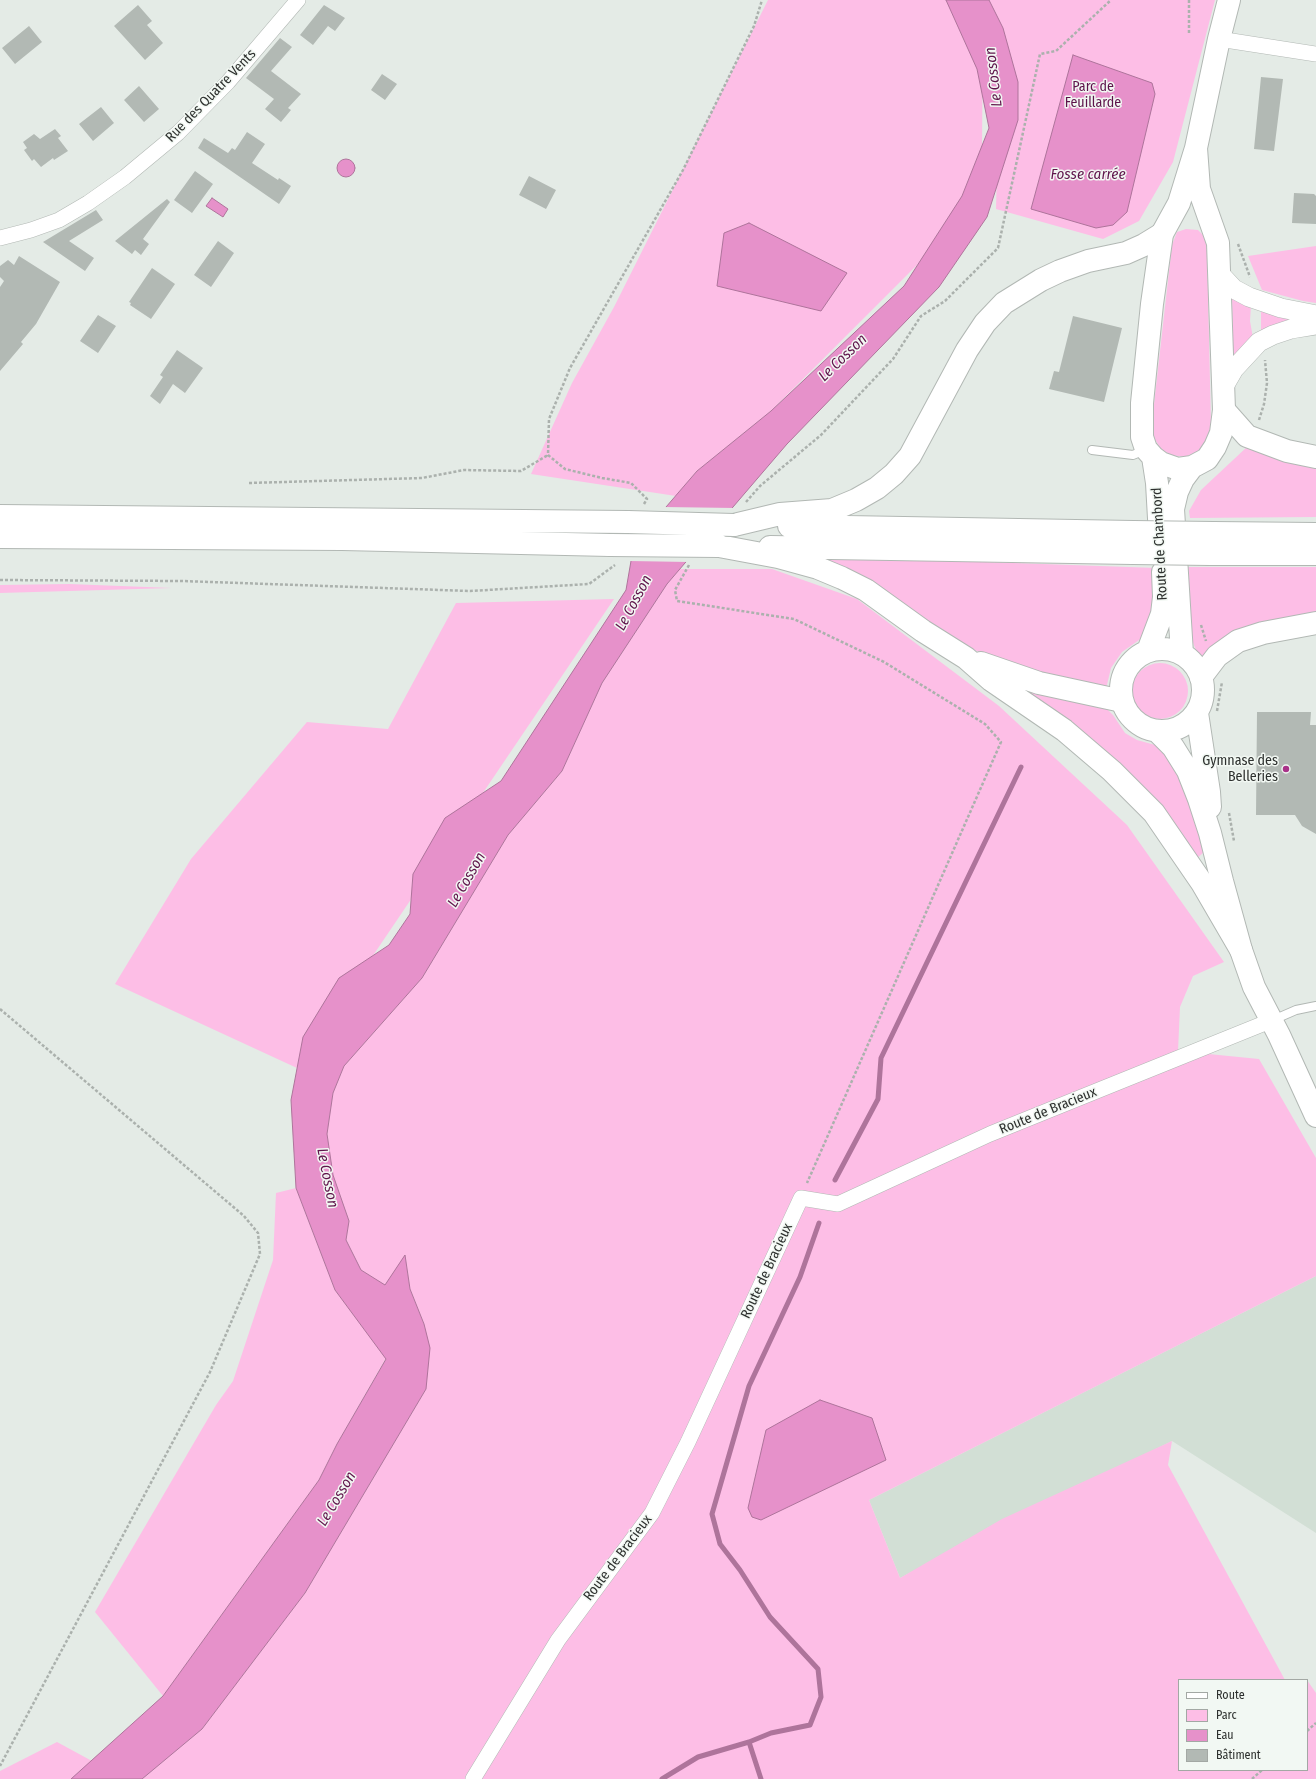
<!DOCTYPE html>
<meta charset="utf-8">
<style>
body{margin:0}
#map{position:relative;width:1316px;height:1779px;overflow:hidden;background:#e4ebe6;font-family:"Fira Sans Condensed",sans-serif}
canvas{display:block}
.legend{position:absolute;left:1178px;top:1679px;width:130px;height:92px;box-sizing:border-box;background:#f2f8f3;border:1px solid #a3a8a4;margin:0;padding:5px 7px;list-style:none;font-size:12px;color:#2d302e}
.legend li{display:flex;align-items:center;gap:8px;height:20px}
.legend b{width:20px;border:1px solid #a3a8a4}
</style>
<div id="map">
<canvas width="1316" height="1779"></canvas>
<ul class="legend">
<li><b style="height:5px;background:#fff"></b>Route</li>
<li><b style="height:11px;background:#fdbee6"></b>Parc</li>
<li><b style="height:11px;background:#e691ca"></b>Eau</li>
<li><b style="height:11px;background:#b2b9b4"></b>Bâtiment</li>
</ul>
</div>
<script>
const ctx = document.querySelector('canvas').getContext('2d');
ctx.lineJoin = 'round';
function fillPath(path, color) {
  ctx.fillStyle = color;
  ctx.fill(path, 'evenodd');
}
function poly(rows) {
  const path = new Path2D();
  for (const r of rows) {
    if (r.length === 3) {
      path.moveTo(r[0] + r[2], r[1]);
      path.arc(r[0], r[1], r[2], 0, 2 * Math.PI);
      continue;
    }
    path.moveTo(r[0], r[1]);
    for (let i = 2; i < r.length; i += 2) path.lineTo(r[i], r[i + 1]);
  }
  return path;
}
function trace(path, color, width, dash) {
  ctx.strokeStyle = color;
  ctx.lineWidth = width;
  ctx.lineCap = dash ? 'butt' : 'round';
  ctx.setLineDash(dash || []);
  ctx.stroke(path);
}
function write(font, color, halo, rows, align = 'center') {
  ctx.font = font + ' "Fira Sans Condensed",sans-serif';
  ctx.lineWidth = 3;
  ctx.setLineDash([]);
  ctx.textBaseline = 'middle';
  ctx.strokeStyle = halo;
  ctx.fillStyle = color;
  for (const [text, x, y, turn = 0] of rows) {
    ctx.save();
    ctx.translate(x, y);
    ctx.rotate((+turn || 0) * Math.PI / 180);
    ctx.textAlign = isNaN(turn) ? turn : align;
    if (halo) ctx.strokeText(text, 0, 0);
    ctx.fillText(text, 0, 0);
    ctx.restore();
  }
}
fillPath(poly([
 [1316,1276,1316,1533,1172,1441,900,1578,869,1500]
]), '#d2dfd5');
fillPath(poly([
 [768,0,1215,0,1173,162,1139,221,1103,239,996,209,999,92,983,19,982,148,946,236,771,411,697,471,676,496,531,474,572,383,614,307],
 [1186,229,1198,230,1205,237,1207,251,1211,425,1207,441,1198,451,1185,457,1171,455,1161,449,1154,438,1152,422,1172,245,1177,232],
 [1316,246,1316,303,1303,301,1262,290,1248,256],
 [1232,294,1251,305,1250,321,1253,338,1233,356],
 [1261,308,1303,320,1261,333],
 [1248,446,1316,463,1316,517,1190,518,1189,511,1201,490],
 [814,556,1157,568,1156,612,1142,638,1122,652,1111,668,1106,689,1036,674,988,656,950,639],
 [1187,567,1316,567,1316,614,1203,660,1197,653,1192,640],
 [680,569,772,569,857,599,999,706,1127,825,1224,962,1193,976,1180,1007,1178,1051,1259,1059,1316,1158,1316,1276,869,1500,900,1578,1002,1519,1172,1441,1168,1465,1285,1680,1179,1680,1179,1770,1307,1770,1307,1680,1316,1693,1316,1779,142,1779,202,1729,305,1593,426,1389,424,1324,410,1289,405,1256,385,1286,361,1270,346,1240,349,1221,333,1175,327,1134,333,1093,344,1066,422,978,508,835,562,771,602,683,667,584],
 [69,584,172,588,0,593,0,585],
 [614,599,297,1068,115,984,191,859,307,722,388,729,456,603],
 [1160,691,28],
 [1013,683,1103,705,1113,715,1125,733,1137,740,1155,745,1165,753,1188,793,1204,852,1195,860],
 [296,1188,335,1290,386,1358,337,1444,319,1480,163,1696,95,1612,216,1405,233,1381,273,1260,276,1193],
 [57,1742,92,1761,76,1779,0,1779,0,1771]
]), '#fdbee6');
const water = poly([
 [946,0,989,0,1003,28,1018,82,1018,120,987,217,939,287,787,444,667,584,602,683,562,771,508,835,422,978,344,1066,333,1093,327,1134,333,1175,349,1221,346,1240,361,1270,385,1285,405,1255,410,1289,424,1324,430,1348,426,1389,305,1593,202,1729,142,1779,71,1779,163,1696,319,1480,337,1444,386,1359,335,1290,296,1188,291,1100,303,1037,339,978,389,945,410,914,413,874,445,818,501,781,626,590,631,561,666,507,697,471,771,411,904,286,962,196,989,128,977,69,946,0],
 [1073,55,1152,83,1155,94,1127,212,1113,225,1096,228,1031,209,1073,55],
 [346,168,9],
 [212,198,228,209,223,217,206,206,212,198],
 [749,223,847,273,821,311,717,286,724,233,749,223],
 [820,1400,872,1418,886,1460,761,1520,752,1517,748,1508,766,1430,820,1400]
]);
fillPath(water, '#e691ca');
trace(water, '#ae749b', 1);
fillPath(poly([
 [664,507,735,508,689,562,629,561]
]), '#e4ebe6');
trace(poly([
 [835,1180,878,1099,881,1058,1021,767],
 [662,1779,698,1757,749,1742],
 [761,1779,749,1742,771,1733,810,1725,821,1697,818,1669,770,1617,740,1570,720,1544,712,1514,749,1386,800,1277,819,1223]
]), '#ae749b', 5);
fillPath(poly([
 [138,5,152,21,147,25,163,43,145,60,114,26],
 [324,5,345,18,335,31,328,26,313,45,300,35],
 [29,26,42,42,15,64,2,48],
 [280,38,292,47,271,71,301,94,288,108,291,110,281,122,265,109,274,99,246,78],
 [382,74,397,84,385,100,371,90],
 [1261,77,1283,79,1274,151,1254,149],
 [139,86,159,109,144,122,124,100],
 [101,107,114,123,93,141,79,124],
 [55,129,61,136,58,138,68,151,54,160,53,158,41,167,34,159,32,161,24,150,27,148,23,142,34,134,40,139],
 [247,132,265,144,252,163,278,180,279,178,291,186,279,204,198,148,204,138,228,153,232,148,235,150],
 [195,171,213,184,192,213,174,200],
 [529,176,556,190,546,209,519,195],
 [1294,193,1314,194,1316,196,1316,224,1292,223],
 [167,199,170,202,143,239,149,244,141,255,135,250,132,254,115,241],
 [96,210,103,220,69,241,94,258,85,271,43,242],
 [218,241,234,253,211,287,194,275],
 [19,256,60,282,36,324,21,342,23,344,0,371,0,287,4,281,0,277,0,266,8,260,14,265],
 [152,268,175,284,151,319,130,305,131,303,129,302],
 [98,315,116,326,98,353,80,341],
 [1073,316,1122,328,1104,402,1049,389,1054,371,1059,372],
 [177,350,203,368,185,393,173,384,160,404,150,396,163,377,160,375],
 [1257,712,1311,712,1310,725,1316,725,1316,834,1302,826,1295,815,1256,815]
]), '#b2b9b4');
const service = poly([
 [1092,450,1133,455,1145,450],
 [1273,1020,1296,1010,1316,1006]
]);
const minor = poly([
 [1219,39,1316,54],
 [0,238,31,230,59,220,88,203,125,177,178,133,228,82,298,0],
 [473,1779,558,1640,652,1513,688,1442,801,1198,838,1204,990,1134,1270,1021]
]);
const tertiary = poly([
 [1220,274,1234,289,1249,297,1281,308,1316,315],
 [1223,388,1234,369,1259,342,1273,335,1291,329,1316,325]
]);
const secondary = poly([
 [1153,457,1157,483,1160,536],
 [1192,467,1178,469,1161,463,1153,457,1146,449,1142,437,1142,403,1152,304,1162,234,1179,203,1196,148,1219,39,1229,0],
 [1162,690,41],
 [1148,651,1162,614,1164,597,1163,572],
 [1182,654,1173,509,1177,492,1183,479,1192,467,1207,459,1215,447,1221,433,1224,410,1218,243,1199,189,1196,148],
 [1197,713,1209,792,1210,807],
 [1158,732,1173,747,1188,771,1199,799,1210,833,1222,881,1241,950,1254,987,1279,1035,1316,1116]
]);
const trunk = poly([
 [1224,410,1247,436,1287,451,1316,457],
 [0,516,628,522],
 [734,525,780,514,832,510,856,500,877,488,894,474,910,456,967,350,985,323,1004,303,1041,280,1060,271,1088,261,1126,253,1144,245,1162,234],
 [789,526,1133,532],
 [1213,533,1316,534],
 [0,537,342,539,610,545],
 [719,546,778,557,818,568,842,578,866,590,923,631,966,658,991,680,1064,730,1112,771,1154,813,1202,883,1241,950],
 [770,547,1133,553],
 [1210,554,1316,554],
 [981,663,1039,683,1122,701],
 [1201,677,1217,656,1238,641,1263,633,1316,623]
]);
trace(service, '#b2b8b4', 10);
trace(minor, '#b2b8b4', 16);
trace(tertiary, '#b2b8b4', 20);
trace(secondary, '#b2b8b4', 24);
trace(trunk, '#b2b8b4', 24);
trace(poly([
 [1189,33,1189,0],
 [1238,244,1250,277],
 [1259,420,1264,404,1267,383,1265,360],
 [249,483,422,478,464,470,521,471,548,455],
 [746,502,760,486,821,435,893,359,921,316,945,301,998,248,1040,54,1056,51,1111,0],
 [644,504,647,499,631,483,602,478,565,469,548,455,549,419,570,368,683,170,754,26,762,0],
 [689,565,675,590,677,601,794,619,884,662,985,724,1001,742,807,1183],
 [0,580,182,581,470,591,589,584,615,565],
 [1201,625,1206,641],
 [1217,711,1222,682],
 [1229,813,1234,841],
 [0,1009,244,1216,258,1233,260,1254,210,1372,0,1766],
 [1307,1731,1316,1723],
 [1252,1779,1262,1770]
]), '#abb1ad', 2.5, [3, 2]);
trace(service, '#fff', 8);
trace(minor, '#fff', 15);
trace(tertiary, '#fff', 19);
trace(secondary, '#fff', 22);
trace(trunk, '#fff', 22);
const trunkBridge = poly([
 [628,522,734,525],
 [1133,532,1213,533],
 [610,545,719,546],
 [1133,553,1210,554]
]);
trace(trunkBridge, '#b2b8b4', 24, []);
trace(trunkBridge, '#fff', 22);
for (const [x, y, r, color] of [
 [1286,769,4,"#a93289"]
]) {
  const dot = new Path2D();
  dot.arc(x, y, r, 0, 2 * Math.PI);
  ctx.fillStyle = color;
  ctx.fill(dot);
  trace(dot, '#f2f8f3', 1.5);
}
write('14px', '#5e134b', '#f2f8f3', [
 ["Parc de",1093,87],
 ["Feuillarde",1093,103]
]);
write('14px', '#2d302e', '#f2f8f3', [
 ["Rue des Quatre Vents",211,96,-46],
 ["Route de Chambord",1160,544,-93],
 ["Route de Bracieux",1048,1111,-22],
 ["Route de Bracieux",767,1271,-65],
 ["Route de Bracieux",618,1558,-53]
]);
write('14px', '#2d302e', '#f2f8f3', [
 ["Gymnase des",1278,761],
 ["Belleries",1278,777]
], 'right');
write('italic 15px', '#5f144b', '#f2f8f3', [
 ["Le Cosson",994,77,-97],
 ["Fosse carrée",1088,175],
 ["Le Cosson",843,358,-44],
 ["Le Cosson",634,603,-62],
 ["Le Cosson",467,880,-60],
 ["Le Cosson",327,1178,79],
 ["Le Cosson",337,1499,-59]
]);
</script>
